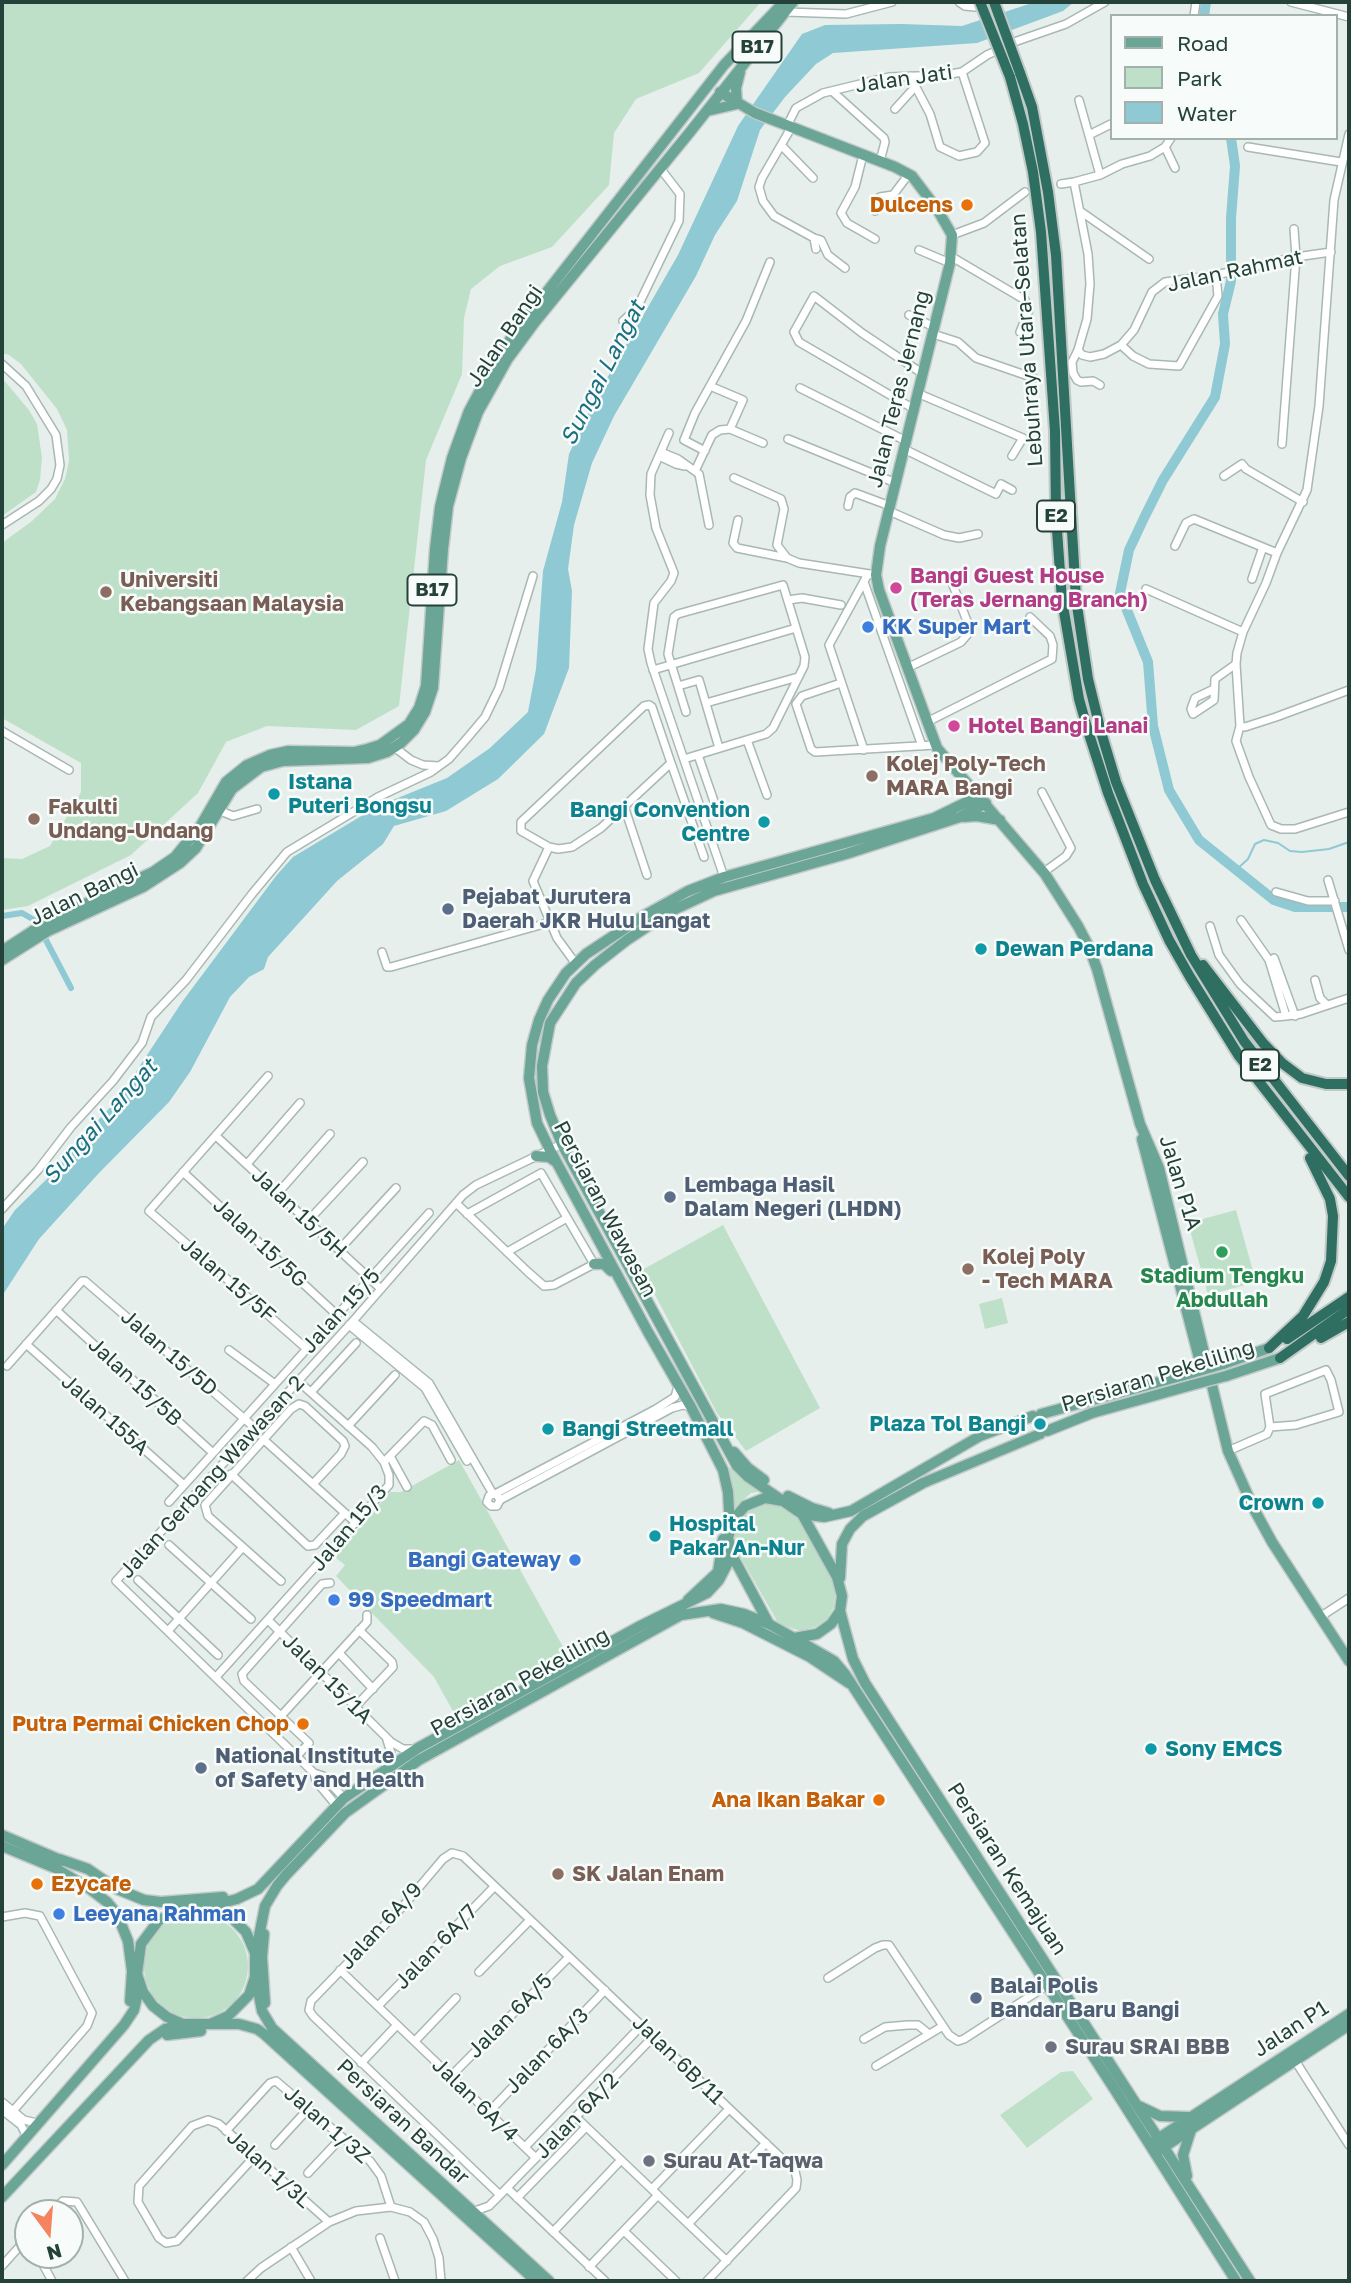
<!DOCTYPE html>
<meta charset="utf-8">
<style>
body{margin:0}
#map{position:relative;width:1351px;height:2283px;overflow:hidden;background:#e6efeb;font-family:"Golos Text",sans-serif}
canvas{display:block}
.frame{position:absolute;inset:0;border:4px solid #24423a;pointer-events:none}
.legend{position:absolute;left:1110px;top:14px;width:228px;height:126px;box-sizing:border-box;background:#f7fbf9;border:2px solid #a3b1ad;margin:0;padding:9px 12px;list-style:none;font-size:21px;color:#24423a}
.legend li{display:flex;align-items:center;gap:14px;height:35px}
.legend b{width:35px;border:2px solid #a3b1ad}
.north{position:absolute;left:14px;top:2199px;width:70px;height:70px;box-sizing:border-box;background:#f7fbf9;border:2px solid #a3b1ad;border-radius:50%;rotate:164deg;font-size:19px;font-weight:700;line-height:28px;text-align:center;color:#24423a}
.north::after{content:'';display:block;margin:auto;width:24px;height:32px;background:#f4845f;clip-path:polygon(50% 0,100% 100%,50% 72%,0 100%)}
</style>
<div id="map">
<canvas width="1351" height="2283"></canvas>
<div class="frame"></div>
<ul class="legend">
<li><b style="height:9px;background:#6aa596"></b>Road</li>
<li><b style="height:19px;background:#bfe0c8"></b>Park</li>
<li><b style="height:19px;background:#8ec9d4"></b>Water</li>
</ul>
<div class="north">N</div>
</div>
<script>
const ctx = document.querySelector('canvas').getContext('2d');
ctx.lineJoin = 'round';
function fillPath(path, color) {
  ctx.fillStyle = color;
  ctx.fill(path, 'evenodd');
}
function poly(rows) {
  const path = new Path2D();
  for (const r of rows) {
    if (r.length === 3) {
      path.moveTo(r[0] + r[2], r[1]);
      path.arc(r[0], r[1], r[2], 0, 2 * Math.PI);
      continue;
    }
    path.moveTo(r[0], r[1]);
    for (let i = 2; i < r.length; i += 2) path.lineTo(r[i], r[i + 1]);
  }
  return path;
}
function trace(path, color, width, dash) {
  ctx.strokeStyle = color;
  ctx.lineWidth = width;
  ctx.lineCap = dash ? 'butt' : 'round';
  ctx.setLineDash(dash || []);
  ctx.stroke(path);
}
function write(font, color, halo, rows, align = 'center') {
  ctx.font = font + ' "Golos Text",sans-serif';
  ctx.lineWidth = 5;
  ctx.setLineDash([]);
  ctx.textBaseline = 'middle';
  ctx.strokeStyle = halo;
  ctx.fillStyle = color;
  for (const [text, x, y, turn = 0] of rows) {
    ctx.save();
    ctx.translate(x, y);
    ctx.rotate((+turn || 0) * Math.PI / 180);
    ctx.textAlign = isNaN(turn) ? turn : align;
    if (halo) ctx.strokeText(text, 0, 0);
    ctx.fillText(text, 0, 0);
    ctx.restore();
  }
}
fillPath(poly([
 [2,2,761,2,699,73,636,99,614,133,609,185,552,247,500,266,471,289,464,318,462,374,426,460,399,706,356,730,267,726,226,742,198,793,131,855,28,906,2,910,2,858,22,859,50,846,81,792,81,763,2,718,2,543,32,521,55,499,65,479,69,461,67,430,57,409,21,364,9,355,2,353],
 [2,378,29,410,37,424,42,458,40,480,36,492,2,516],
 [1236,1210,1256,1282,1208,1295,1188,1223],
 [723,1225,820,1408,746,1451,717,1413,642,1270],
 [1002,1298,1008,1323,985,1329,979,1304],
 [459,1460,567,1654,454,1713,434,1677,336,1576,345,1565,335,1557,390,1492,401,1492],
 [733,1467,769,1490,751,1493,733,1509,732,1481,729,1468],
 [767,1504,781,1504,801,1518,836,1587,834,1607,826,1620,815,1627,801,1631,788,1627,777,1621,736,1549,735,1532,741,1518,752,1508],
 [196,1966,52],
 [1073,2071,1093,2099,1027,2148,1000,2115,1061,2072]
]), '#bfe0c8');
fillPath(poly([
 [1035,2,1074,2,1063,11,977,43,833,53,816,64,785,97,760,130,737,201,715,235,696,276,614,416,592,463,574,525,568,569,572,591,569,668,544,734,498,779,446,811,394,826,383,844,337,881,268,957,264,969,249,977,230,997,190,1072,169,1102,99,1173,39,1239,2,1296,2,1229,15,1210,51,1175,88,1131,118,1099,182,1002,276,876,293,857,378,806,447,778,490,748,528,712,536,669,543,571,562,502,569,454,595,399,678,255,738,126,802,34,825,25,901,24,962,26]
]), '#8ec9d4');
trace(poly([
 [1237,869,1248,859,1255,844,1264,840,1278,843,1290,851,1302,852,1329,849,1349,842]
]), '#8ec9d4', 2);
trace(poly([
 [2,916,22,913,36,921,71,988]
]), '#8ec9d4', 6);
trace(poly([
 [1204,16,1206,2],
 [1231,138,1235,166,1231,218,1231,281,1223,314,1225,344,1215,397,1163,480,1144,518,1129,550,1120,593,1148,662,1153,726,1169,790,1199,840,1274,900,1295,907,1349,907]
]), '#8ec9d4', 10);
const minor = poly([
 [959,2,965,6,974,7,998,2],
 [1291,2,1349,17],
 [786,12,846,14,892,2],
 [1194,16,1196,2],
 [910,76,930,114,940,147,959,156,977,152,985,143,962,72],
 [832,91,884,138,885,142,880,161],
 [1079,100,1100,175],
 [895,109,915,87],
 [787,126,796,108,823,93,889,77,945,75,962,72,987,55,1017,41,1066,24,1105,2],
 [791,128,762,178,759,187,763,201,774,216,814,238,816,249],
 [1349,134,1334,200,1319,406,1307,490,1277,553,1266,583,1243,632,1237,653,1236,664,1240,726,1236,741,1249,777,1271,825,1281,829,1295,829,1349,812],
 [1089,135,1111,124],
 [1171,138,1165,147,1150,156,1122,164,1100,175,1074,182,1088,254,1090,284,1087,319,1078,350,1082,355,1090,357,1104,354,1121,345,1134,330,1152,292,1165,282,1216,275,1296,257,1331,252],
 [782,146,813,178],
 [1165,147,1175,168],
 [1248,147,1341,162],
 [863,155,855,187,841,213,847,223,875,239],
 [1061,184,1074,182],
 [875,211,880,197,893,195,909,174],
 [1080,211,1149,259],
 [952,235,984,223,1025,192],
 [814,238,821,240,828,255,845,268],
 [919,250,950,263],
 [952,257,1025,300,1029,310,1020,332],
 [909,315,934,327],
 [623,321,637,308,679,221,680,194,660,168],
 [933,334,958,342,976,358,1034,378],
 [1121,345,1133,356,1149,364,1179,366,1218,296,1216,275],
 [1078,350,1072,362,1073,373,1077,380,1081,382,1093,381,1100,385],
 [2,364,26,386,56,435,60,465,57,479,51,489,39,501,2,525],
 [710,386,743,400,730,429],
 [800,388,906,441],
 [917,393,1023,438,1012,456],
 [914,409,799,342,794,332,814,296,862,333,923,374],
 [669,433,651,474,650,495,656,528,674,573,671,581,654,603,648,649,651,663,724,877],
 [788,439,896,483],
 [1282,444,1296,257,1294,229],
 [904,449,996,494,1001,484,1012,490],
 [705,451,684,440,695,413,746,321,770,262],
 [661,452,678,459,699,474,709,525],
 [659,456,676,464,685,466],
 [695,471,712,435,720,430,730,429,763,443],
 [1224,476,1242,464,1246,469,1303,502],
 [734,478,781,499,784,509,777,545,787,558,799,563,876,575],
 [848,506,850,497,855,493,890,506],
 [889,511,944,535,959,538,978,534],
 [738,520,733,543,737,548,787,558],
 [1175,546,1186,523,1194,519,1277,553],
 [1252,579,1263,547],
 [864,582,922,746],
 [1146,589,1243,632],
 [788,600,802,598,841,605],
 [907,668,961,642,967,635,969,626,949,575],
 [653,670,796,628],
 [841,683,802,696,796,704,811,749,815,752,935,745],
 [678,686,699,680,719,748],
 [1214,689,1195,698,1191,709,1193,714,1214,700,1215,679,1236,664],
 [706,703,798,677],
 [649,705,652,707,671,763,601,828,572,847,558,849,549,847,521,831,521,822,644,706,649,705],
 [927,722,1052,659,1053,645,1050,636,1030,617],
 [1240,726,1245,727,1276,717,1349,690],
 [2,731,69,770],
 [747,740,767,795],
 [394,747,411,760,423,765,438,766],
 [864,750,829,645,868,574],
 [698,755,717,810],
 [684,759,766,734,773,728,804,666,805,657,783,585,678,614,674,617,668,654,686,712],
 [671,763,704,857],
 [1042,792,1071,848,1066,856,1044,872],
 [624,806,647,875],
 [218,810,233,816,257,809],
 [549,847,533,881,557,938,576,964],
 [1328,880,1349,950],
 [1276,892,1308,901,1335,901],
 [1241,920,1269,960,1286,1016,1301,1014,1349,998],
 [1210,926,1219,955,1240,984,1275,1017,1286,1016],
 [382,952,387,967,391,967,551,922],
 [1274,958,1295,1016],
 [1315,980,1320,998,1327,1005],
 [268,1076,149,1211,307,1349],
 [216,1136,381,1289],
 [247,1164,300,1103],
 [183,1172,337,1315],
 [278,1193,330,1134],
 [456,1203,528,1272,544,1286,554,1285,594,1264,541,1173,467,1214],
 [2,1209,38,1170,71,1127,113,1081,142,1043,151,1017,186,980,252,894,287,852,378,797,431,772,449,759,469,736,485,717,499,688,533,576],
 [308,1221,363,1162],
 [339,1250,396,1188],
 [507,1252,567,1218],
 [56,1310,213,1453],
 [353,1321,429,1383,493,1494],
 [349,1325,425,1388,467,1461],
 [26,1344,184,1485],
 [229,1350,275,1384],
 [7,1366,82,1281,85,1281,255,1428],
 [311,1392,356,1343],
 [348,1426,395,1375],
 [263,1439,356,1523],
 [1228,1451,1267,1434,1270,1427,1265,1394,1326,1370,1331,1380,1339,1412,1296,1425,1270,1427],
 [390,1456,407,1487],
 [384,1462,424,1421,432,1425,451,1460],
 [231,1474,308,1546,315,1545,345,1513],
 [495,1494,656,1409,675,1397,678,1386],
 [500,1500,497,1495,493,1494,489,1496,487,1502,491,1506,497,1506,500,1500,672,1408,683,1405,691,1407],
 [169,1502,429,1213],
 [169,1545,251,1619],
 [138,1580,218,1655],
 [281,1581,208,1516,205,1505,291,1409,299,1404,305,1406,343,1441,345,1446,341,1454,313,1484],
 [1320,1617,1349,1598],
 [268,1620,391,1742,403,1749,414,1749],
 [168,1631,243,1547],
 [339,1653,373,1689],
 [216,1677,389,1485,389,1475,384,1462,372,1447,298,1381],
 [355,1707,393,1667,392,1662,359,1630],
 [281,1716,367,1622,367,1615],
 [297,1756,309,1743,244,1681,242,1674,322,1584,330,1583],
 [385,1768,391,1753,387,1740],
 [314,1773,323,1776,344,1798],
 [336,1805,316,1781,314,1773,116,1581,353,1321,463,1195,476,1185,562,1144],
 [2,1917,25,1913,40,1916,92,2013,87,2026,13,2111],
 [340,1970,536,2158],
 [479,1972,530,1920],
 [828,1978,875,1948,883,1945,889,1945,949,2035,958,2041,964,2039,1049,1984],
 [378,2006,494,1887],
 [864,2039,885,2027,908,2025,918,2025,929,2034],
 [415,2041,456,1998],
 [1294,2059,1349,2145],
 [361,2063,397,2025],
 [876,2066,943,2026],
 [451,2076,569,1957],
 [2,2102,24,2120,37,2123],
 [2,2110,21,2125,26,2135],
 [489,2112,605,1990],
 [576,2117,727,2261],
 [226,2131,270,2083,276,2081,370,2161,381,2176,391,2207],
 [275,2145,308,2109],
 [525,2147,642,2025],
 [255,2156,177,2241,166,2243,159,2238,138,2202,139,2186,192,2126,208,2120,219,2124,255,2156,329,2222],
 [308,2173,342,2137],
 [507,2188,605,2281],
 [652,2189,729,2109],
 [500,2195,313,2016,309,2010,311,2001,404,1905,443,1859,452,1853,463,1856,795,2171,797,2180,796,2188,707,2281],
 [517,2198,586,2127],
 [472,2212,489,2206,500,2195,654,2036],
 [49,2213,63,2201,77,2202,125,2281],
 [688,2224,766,2143],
 [624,2231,676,2281],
 [553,2232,621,2160],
 [380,2238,395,2281],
 [291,2247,311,2281],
 [38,2255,52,2281],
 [2,2266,28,2237],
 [589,2267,658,2195],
 [247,2281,261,2268,329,2222,356,2211,391,2207,410,2212,424,2222,433,2239,439,2258,441,2281]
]);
const major = poly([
 [720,92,755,113,895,167,912,176,937,209,952,235,950,263,880,546,876,575,879,590,937,748,1045,874,1078,926,1089,947,1097,969,1140,1124,1159,1168,1228,1451,1254,1509,1272,1542,1349,1661],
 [737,104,736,88,740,72],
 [707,111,737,104],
 [964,817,977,816,1000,820],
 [2,951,45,923,153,872,175,857,201,825,226,782,247,765,270,755,288,751,354,752,367,749,380,745,409,724,419,708,426,686,435,549,440,507,452,458,469,411,498,357,517,330,724,65,784,2],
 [2,960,48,931,143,887,180,863,196,848,232,789,261,767,283,761,368,758,387,752,401,743,414,730,425,712,433,688,443,549,448,506,461,458,478,412,507,360,535,322,690,132,793,2],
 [1142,1139,1200,1362],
 [536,1156,549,1157,556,1162],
 [594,1264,604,1264,611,1271],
 [1223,1364,1269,1348],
 [1226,1376,1280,1358],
 [1041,1414,1188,1374],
 [1047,1431,1092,1413,1192,1385],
 [734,1452,748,1468,764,1480],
 [788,1496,812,1508,829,1513],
 [765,1498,783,1501,802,1514,837,1577,842,1596,840,1611,831,1624,817,1634,794,1638,769,1624,732,1555,728,1538,733,1520,745,1506,765,1498],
 [783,1501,748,1477,737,1466,562,1144,550,1115,543,1092,542,1066,550,1023,576,983,595,965,627,940,669,912,714,891,846,854,960,817,986,803],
 [802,1514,824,1517,851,1511,980,1436,1033,1416],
 [730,1528,728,1492,723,1470,691,1407,648,1332,550,1150,537,1123,529,1078,532,1045,539,1020,548,1000,566,973,586,954,645,915,688,891,724,877,934,818,979,796],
 [840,1578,842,1544,850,1529,863,1516,923,1483,1040,1434],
 [688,1600,718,1572,723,1539],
 [840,1611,853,1659,865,1683,1250,2281],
 [713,1613,743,1623,810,1657,849,1683],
 [794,1638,834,1661,845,1674,1115,2090,1236,2281],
 [2,1835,63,1861],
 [2,1846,55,1868],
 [59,1859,88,1869,117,1889,144,1900,161,1902,223,1897],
 [52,1866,90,1889,107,1902,117,1914,128,1941,132,1971,130,2001],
 [210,1906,237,1899,258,1889,344,1798,418,1748,642,1625,707,1593,719,1580,732,1555],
 [264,1934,262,1957,265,2003],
 [256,1951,265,1906,277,1886,286,1875,345,1813,419,1760,681,1615,721,1609,744,1614,769,1624],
 [256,1980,262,2011,272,2028,549,2281],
 [210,2024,228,2016,249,1995,255,1977,255,1953,246,1932,229,1915,207,1907,184,1908,159,1920,141,1944,137,1974,143,1992,153,2006,167,2017,183,2024,239,2024,257,2029,264,2034,536,2281],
 [167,2035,201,2031],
 [1139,2106,1160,2116,1188,2117],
 [1153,2142,1349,2014],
 [1158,2151,1349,2025],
 [2,2165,124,2025,134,2010,140,1984],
 [1187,2176,1183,2155,1191,2130],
 [2,2197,149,2040,165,2029,182,2024]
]);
const highway = poly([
 [1020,73,1032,107,1048,192,1056,255,1076,599,1088,679,1101,732,1116,782,1155,880,1191,955,1244,1041,1349,1176],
 [1010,77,1023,124,1033,172,1041,232,1055,431,1056,516,1062,600,1079,699,1088,731,1108,793,1143,884,1169,940,1190,977,1239,1056,1349,1197],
 [1203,965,1263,1043,1282,1063,1302,1078,1326,1084,1349,1084],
 [1321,1338,1349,1322],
 [1287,1339,1349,1297],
 [1269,1348,1303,1316,1324,1282,1331,1261,1333,1216,1330,1199,1310,1158],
 [1280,1358,1349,1309]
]);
trace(minor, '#a8b8b2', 10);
trace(major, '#c2cac8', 13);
trace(highway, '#c2cac8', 14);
trace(minor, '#fff', 7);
trace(major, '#6aa596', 10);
trace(highway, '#2f6f62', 10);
const majorBridge = poly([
 [1188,1374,1223,1364],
 [1192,1385,1226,1376]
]);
const highwayBridge = poly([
 [980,2,1010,77],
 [994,2,1020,73]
]);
trace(majorBridge, '#c2cac8', 13, []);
trace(highwayBridge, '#c2cac8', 14, []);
trace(majorBridge, '#6aa596', 10);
trace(highwayBridge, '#2f6f62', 10);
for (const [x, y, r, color] of [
 [967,205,7,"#e8710a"],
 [896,588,7,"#d1479c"],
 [106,592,7,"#8d6e63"],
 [868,627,7,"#3f7fe0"],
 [954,726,7,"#d1479c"],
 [872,776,7,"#8d6e63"],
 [274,794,7,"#0f9aa8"],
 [34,819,7,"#8d6e63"],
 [764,822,7,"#0f9aa8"],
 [448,909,7,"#5c6f8a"],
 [981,949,7,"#0f9aa8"],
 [670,1197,7,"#5c6f8a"],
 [1222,1252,7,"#2e9e5b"],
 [968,1269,7,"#8d6e63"],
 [1040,1424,7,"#0f9aa8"],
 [548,1429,7,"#0f9aa8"],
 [1318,1503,7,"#0f9aa8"],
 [655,1536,7,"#0f9aa8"],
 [575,1560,7,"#3f7fe0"],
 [334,1600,7,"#3f7fe0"],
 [303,1724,7,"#e8710a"],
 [1151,1749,7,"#0f9aa8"],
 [201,1768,7,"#5c6f8a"],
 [879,1800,7,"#e8710a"],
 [558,1874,7,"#8d6e63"],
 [37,1884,7,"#e8710a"],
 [59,1914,7,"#3f7fe0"],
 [976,1998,7,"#5c6f8a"],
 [1051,2047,7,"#6b7280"],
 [649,2161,7,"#6b7280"]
]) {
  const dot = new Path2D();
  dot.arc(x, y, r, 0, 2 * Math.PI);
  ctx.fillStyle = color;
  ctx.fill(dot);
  trace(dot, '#f7fbf9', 2.5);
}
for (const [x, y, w] of [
 [757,47,49],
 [1056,516,38],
 [432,590,49],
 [1260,1065,38]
]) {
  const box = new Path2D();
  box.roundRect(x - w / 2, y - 15.5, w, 31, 5);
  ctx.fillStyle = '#f7fbf9';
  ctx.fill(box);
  trace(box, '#24423a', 2);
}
write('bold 19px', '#24423a', null, [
 ["B17",757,47],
 ["E2",1056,516],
 ["B17",432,590],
 ["E2",1260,1065]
]);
write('21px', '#24423a', '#f7fbf9', [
 ["Jalan Jati",904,79,-8],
 ["Jalan Rahmat",1235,271,-12],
 ["Jalan Bangi",505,336,-56],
 ["Lebuhraya Utara–Selatan",1027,340,-94],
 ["Jalan Teras Jernang",899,389,-76],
 ["Jalan Bangi",84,894,-26],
 ["Jalan P1A",1180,1183,73],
 ["Persiaran Wawasan",605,1209,62],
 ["Jalan 15/5H",299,1213,43],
 ["Jalan 15/5G",260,1243,43],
 ["Jalan 15/5F",228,1280,41],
 ["Jalan 15/5",341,1311,-48],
 ["Jalan 15/5D",169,1353,41],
 ["Persiaran Pekeliling",1158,1376,-17],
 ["Jalan 15/5B",135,1382,43],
 ["Jalan 155A",105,1415,42],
 ["Jalan Gerbang Wawasan 2",212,1477,-48],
 ["Jalan 15/3",349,1528,-50],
 ["Jalan 15/1A",327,1679,45],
 ["Persiaran Pekeliling",520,1682,-29],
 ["Persiaran Kemajuan",1007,1869,57],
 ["Jalan 6A/9",381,1926,-47],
 ["Jalan 6A/7",436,1947,-46],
 ["Jalan 6A/5",510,2016,-45],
 ["Jalan P1",1291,2029,-33],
 ["Jalan 6A/3",547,2051,-46],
 ["Jalan 6B/11",678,2060,44],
 ["Jalan 6A/4",475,2100,44],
 ["Jalan 6A/2",577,2116,-46],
 ["Persiaran Bandar",403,2122,43],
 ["Jalan 1/3Z",327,2125,41],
 ["Jalan 1/3L",269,2169,42]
]);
write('bold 21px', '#c56008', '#f7fbf9', [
 ["Dulcens",953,205],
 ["Putra Permai Chicken Chop",289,1724],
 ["Ana Ikan Bakar",865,1800],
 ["Ezycafe",51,1884,"left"]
], 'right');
write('bold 21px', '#b23c85', '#f7fbf9', [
 ["Bangi Guest House",910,576],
 ["(Teras Jernang Branch)",910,600],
 ["Hotel Bangi Lanai",968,726]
], 'left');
write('bold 21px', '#785e54', '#f7fbf9', [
 ["Universiti",120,580],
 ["Kebangsaan Malaysia",120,604],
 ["Kolej Poly-Tech",886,764],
 ["MARA Bangi",886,788],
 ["Fakulti",48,807],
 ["Undang-Undang",48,831],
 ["Kolej Poly",982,1257],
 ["- Tech MARA",982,1281],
 ["SK Jalan Enam",572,1874]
], 'left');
write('bold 21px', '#366cbe', '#f7fbf9', [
 ["KK Super Mart",882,627],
 ["Bangi Gateway",561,1560,"right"],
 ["99 Speedmart",348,1600],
 ["Leeyana Rahman",73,1914]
], 'left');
write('bold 21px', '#0d838f', '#f7fbf9', [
 ["Istana",288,782],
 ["Puteri Bongsu",288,806],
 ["Bangi Convention",750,810,"right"],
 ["Centre",750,834,"right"],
 ["Dewan Perdana",995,949],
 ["Plaza Tol Bangi",1026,1424,"right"],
 ["Bangi Streetmall",562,1429],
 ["Crown",1304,1503,"right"],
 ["Hospital",669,1524],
 ["Pakar An-Nur",669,1548],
 ["Sony EMCS",1165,1749]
], 'left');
write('bold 21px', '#4e5e75', '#f7fbf9', [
 ["Pejabat Jurutera",462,897],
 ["Daerah JKR Hulu Langat",462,921],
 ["Lembaga Hasil",684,1185],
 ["Dalam Negeri (LHDN)",684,1209],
 ["National Institute",215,1756],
 ["of Safety and Health",215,1780],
 ["Balai Polis",990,1986],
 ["Bandar Baru Bangi",990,2010]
], 'left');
write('bold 21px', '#27864d', '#f7fbf9', [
 ["Stadium Tengku",1222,1276],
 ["Abdullah",1222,1300]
]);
write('bold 21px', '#5b616d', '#f7fbf9', [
 ["Surau SRAI BBB",1065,2047],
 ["Surau At-Taqwa",663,2161]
], 'left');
write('italic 23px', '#1c6f80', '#f7fbf9', [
 ["Sungai Langat",603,373,-63],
 ["Sungai Langat",100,1122,-48]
]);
</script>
